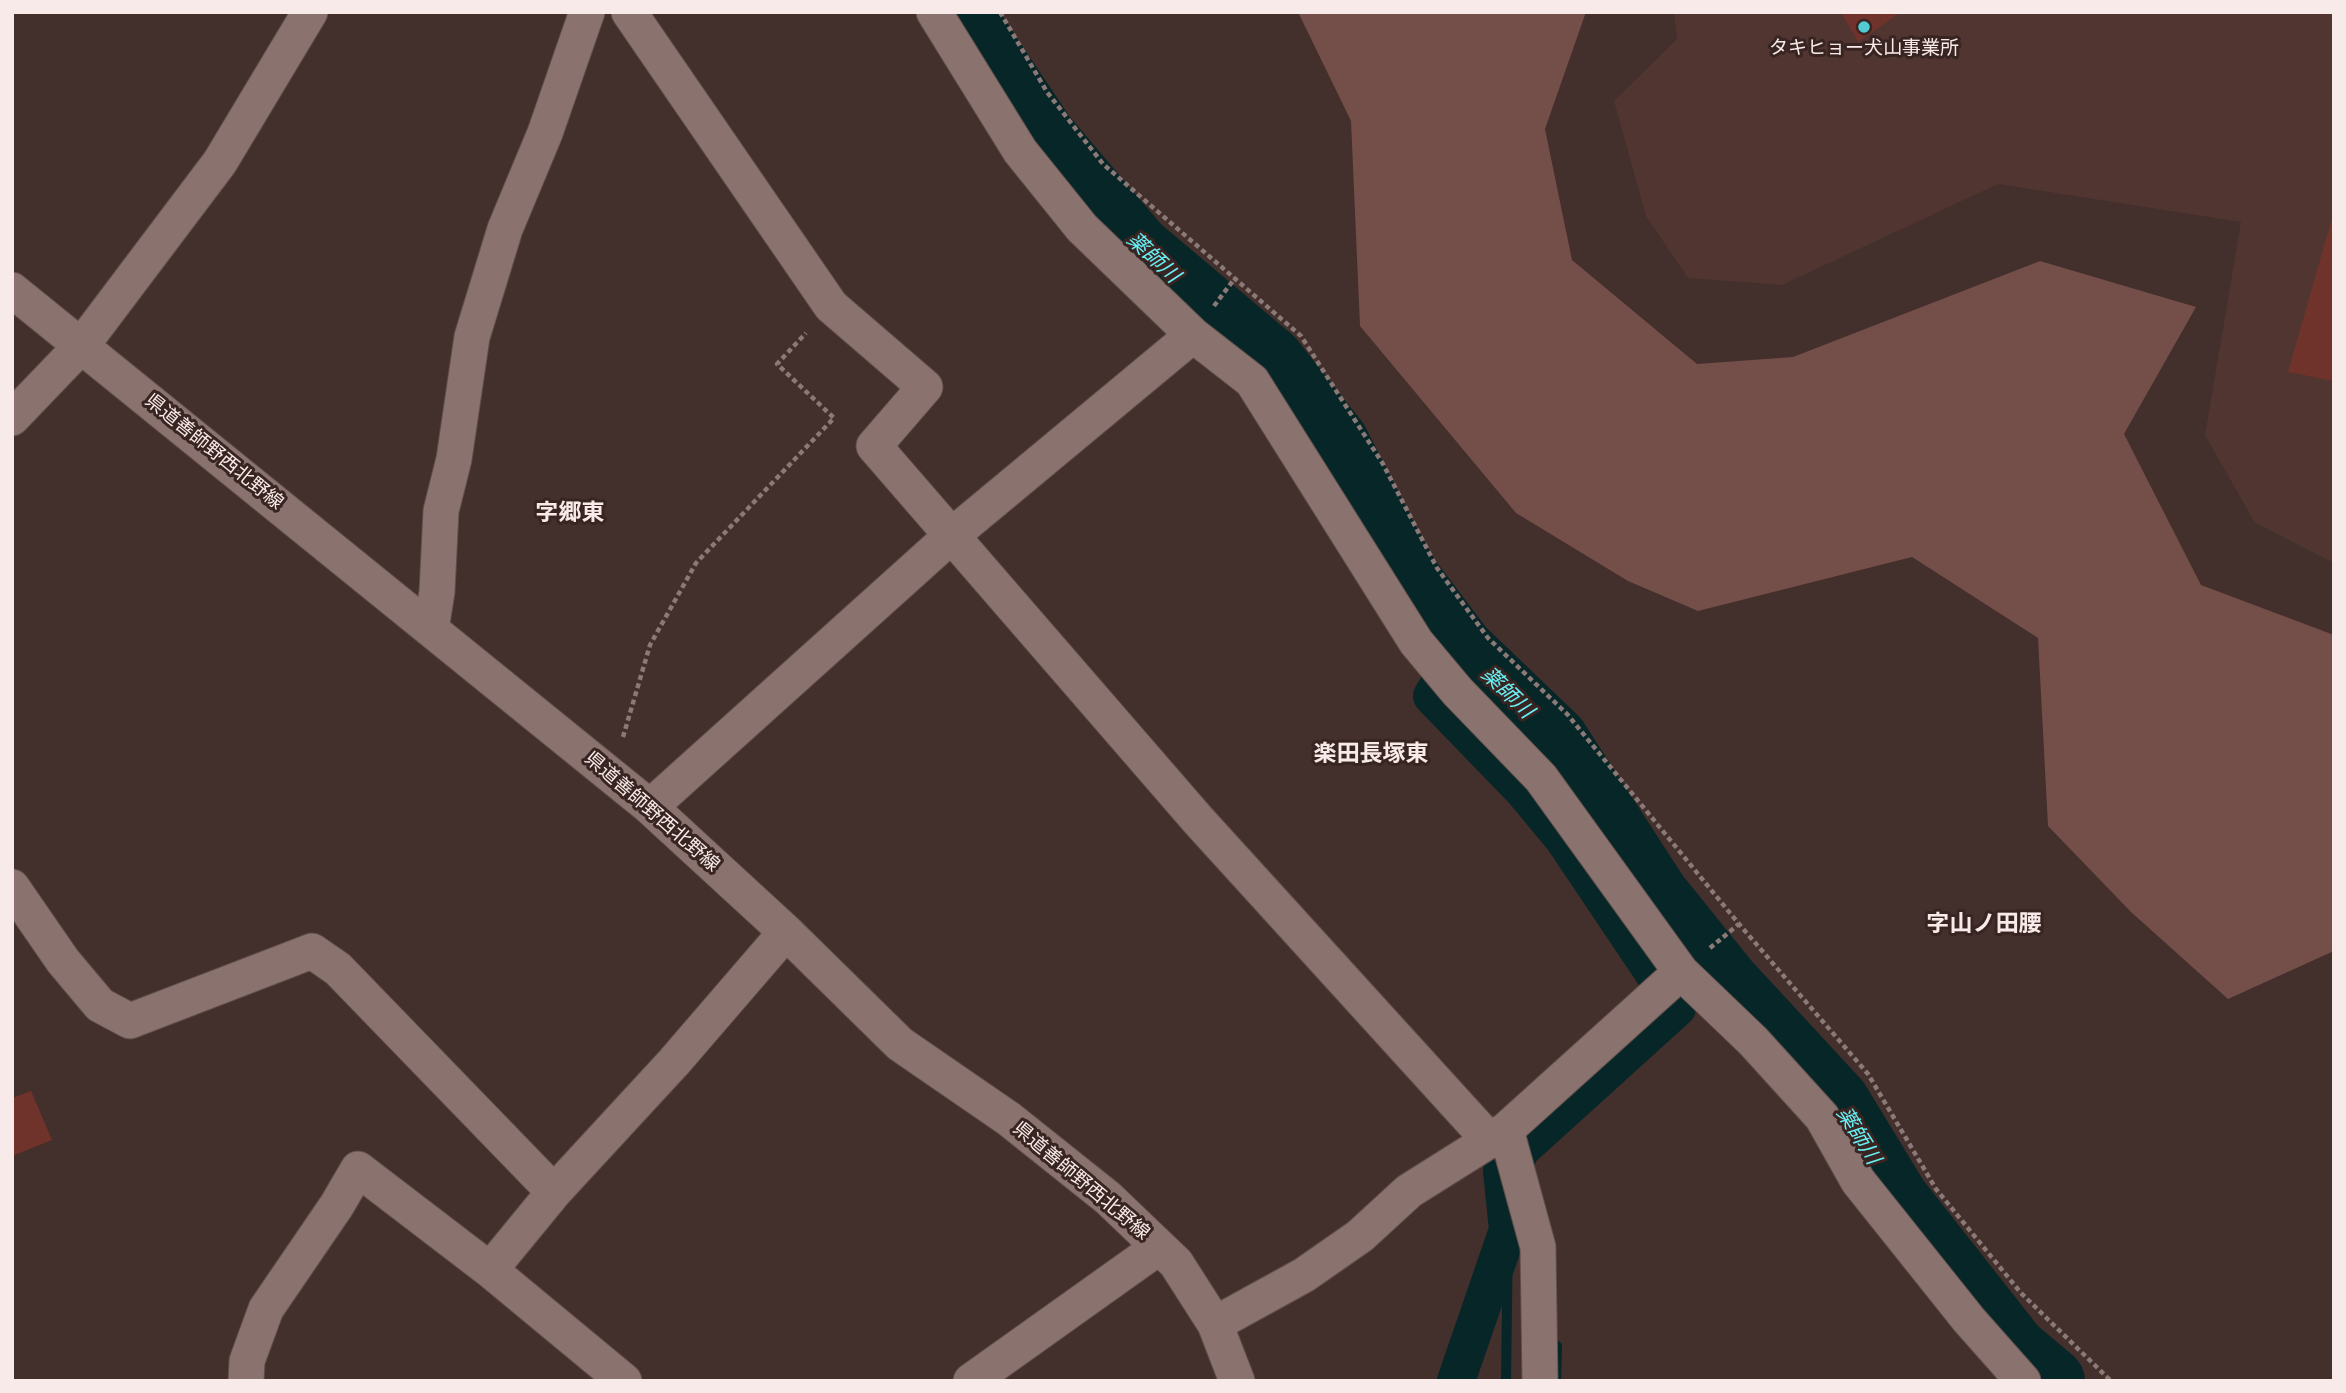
<!DOCTYPE html>
<meta charset="utf-8">
<style>
body{margin:0}
#map{position:relative;width:2346px;height:1393px;overflow:hidden;background:#432f2b;font-family:"IBM Plex Sans",sans-serif}
canvas{display:block}
.frame{position:absolute;inset:0;border:14px solid #f8eae8;pointer-events:none}
</style>
<div id="map">
<canvas width="2346" height="1393"></canvas>
<div class="frame"></div>
</div>
<script>
const ctx = document.querySelector('canvas').getContext('2d');
ctx.lineJoin = 'round';
function fillPath(path, color) {
  ctx.fillStyle = color;
  ctx.fill(path, 'evenodd');
}
function poly(rows) {
  const path = new Path2D();
  for (const r of rows) {
    path.moveTo(r[0], r[1]);
    for (let i = 2; i < r.length; i += 2) path.lineTo(r[i], r[i + 1]);
  }
  return path;
}
function trace(path, color, width, dash) {
  ctx.strokeStyle = color;
  ctx.lineWidth = width;
  ctx.lineCap = dash ? 'butt' : 'round';
  ctx.setLineDash(dash || []);
  ctx.stroke(path);
}
function write(font, color, halo, rows, align = 'center') {
  ctx.font = font + ' "IBM Plex Sans","Noto Sans JP",sans-serif';
  ctx.lineWidth = 6;
  ctx.setLineDash([]);
  ctx.textBaseline = 'middle';
  ctx.strokeStyle = halo;
  ctx.fillStyle = color;
  for (const [text, x, y, turn = 0] of rows) {
    ctx.save();
    ctx.translate(x, y);
    ctx.rotate((+turn || 0) * Math.PI / 180);
    ctx.textAlign = isNaN(turn) ? turn : align;
    if (halo) ctx.strokeText(text, 0, 0);
    ctx.fillText(text, 0, 0);
    ctx.restore();
  }
}
fillPath(poly([
 [1674,12,2334,12,2334,563,2255,523,2205,435,2241,222,1998,184,1782,285,1688,278,1646,216,1614,101,1677,39]
]), '#513531');
fillPath(poly([
 [1298,12,1586,12,1545,129,1572,260,1697,364,1793,357,2040,261,2196,307,2124,434,2201,585,2334,635,2334,951,2228,999,2131,912,2048,826,2038,638,1912,557,1698,611,1628,581,1516,513,1360,326,1351,121]
]), '#744e48');
trace(poly([
 [1529,1140,1531,1161],
 [1506,1381,1508,1230],
 [1556,1381,1557,1346]
]), '#072627', 10);
trace(poly([
 [1456,1381,1508,1230,1502,1171,1506,1163,1677,1008,1563,838,1524,791,1432,696,1461,649]
]), '#072627', 38);
trace(poly([
 [960,12,1043,136,1138,248,1271,360,1336,442,1389,546,1408,579,1461,649,1555,739,1656,895,1727,983,1837,1102,1896,1199,2014,1349,2052,1381]
]), '#072627', 66);
fillPath(poly([
 [1841,12,1901,12,1858,42],
 [2333,215,2334,215,2334,381,2288,372],
 [31,1091,52,1140,12,1156,12,1098]
]), '#70332b');
const minor = poly([
 [629,12,831,306,925,387,874,446,1198,820,1490,1141],
 [934,12,1020,151,1082,228,1193,335,1252,381,1416,642,1457,691,1541,778,1681,972,1753,1041,1822,1117,1858,1181,1969,1320,2023,1381],
 [12,290,650,807,786,932,900,1044,1009,1119,1108,1198,1176,1263,1215,1324,1237,1381],
 [12,418,82,345,220,162,310,12],
 [431,629,437,592,441,511,454,459,472,337,505,229,545,133,587,12],
 [650,807,950,537,1193,335],
 [12,887,63,961,100,1005,130,1021,312,951,338,969,554,1192],
 [1506,1130,1538,1247,1540,1381],
 [490,1270,554,1192,674,1062,786,932],
 [1215,1324,1304,1275,1360,1236,1409,1191,1506,1130,1681,972],
 [246,1381,247,1361,266,1309,337,1205,358,1169,490,1270,624,1381],
 [971,1381,1159,1247]
]);
trace(minor, '#5f4e4b', 37);
trace(poly([
 [1000,12,1047,92,1103,164,1301,336,1383,464,1437,568,1488,638,1567,714,1739,924,1868,1074,1936,1189,2021,1293,2111,1381],
 [1214,306,1235,278],
 [623,737,650,645,696,563,834,418,777,364,806,333],
 [1710,948,1739,924]
]), '#8a7976', 4.5, [5, 3.5]);
trace(minor, '#8a736f', 35);
for (const [x, y, r, color] of [
 [1864,27,7,"#51ccd2"]
]) {
  const dot = new Path2D();
  dot.arc(x, y, r, 0, 2 * Math.PI);
  ctx.fillStyle = color;
  ctx.fill(dot);
  trace(dot, '#382522', 2.5);
}
write('19px', '#f8eae8', '#382522', [
 ["タキヒョー犬山事業所",1864,49]
]);
write('19px', '#f8eae8', '#382522', [
 ["県道善師野西北野線",214,452,39],
 ["県道善師野西北野線",652,812,41],
 ["県道善師野西北野線",1081,1181,40]
]);
write('italic 21px', '#68f0f6', '#382522', [
 ["薬師川",1153,258,43],
 ["薬師川",1507,693,44],
 ["薬師川",1858,1136,58]
]);
write('bold 23px', '#f8eae8', '#382522', [
 ["字郷東",570,513],
 ["楽田長塚東",1371,754],
 ["字山ノ田腰",1984,924]
]);
</script>
